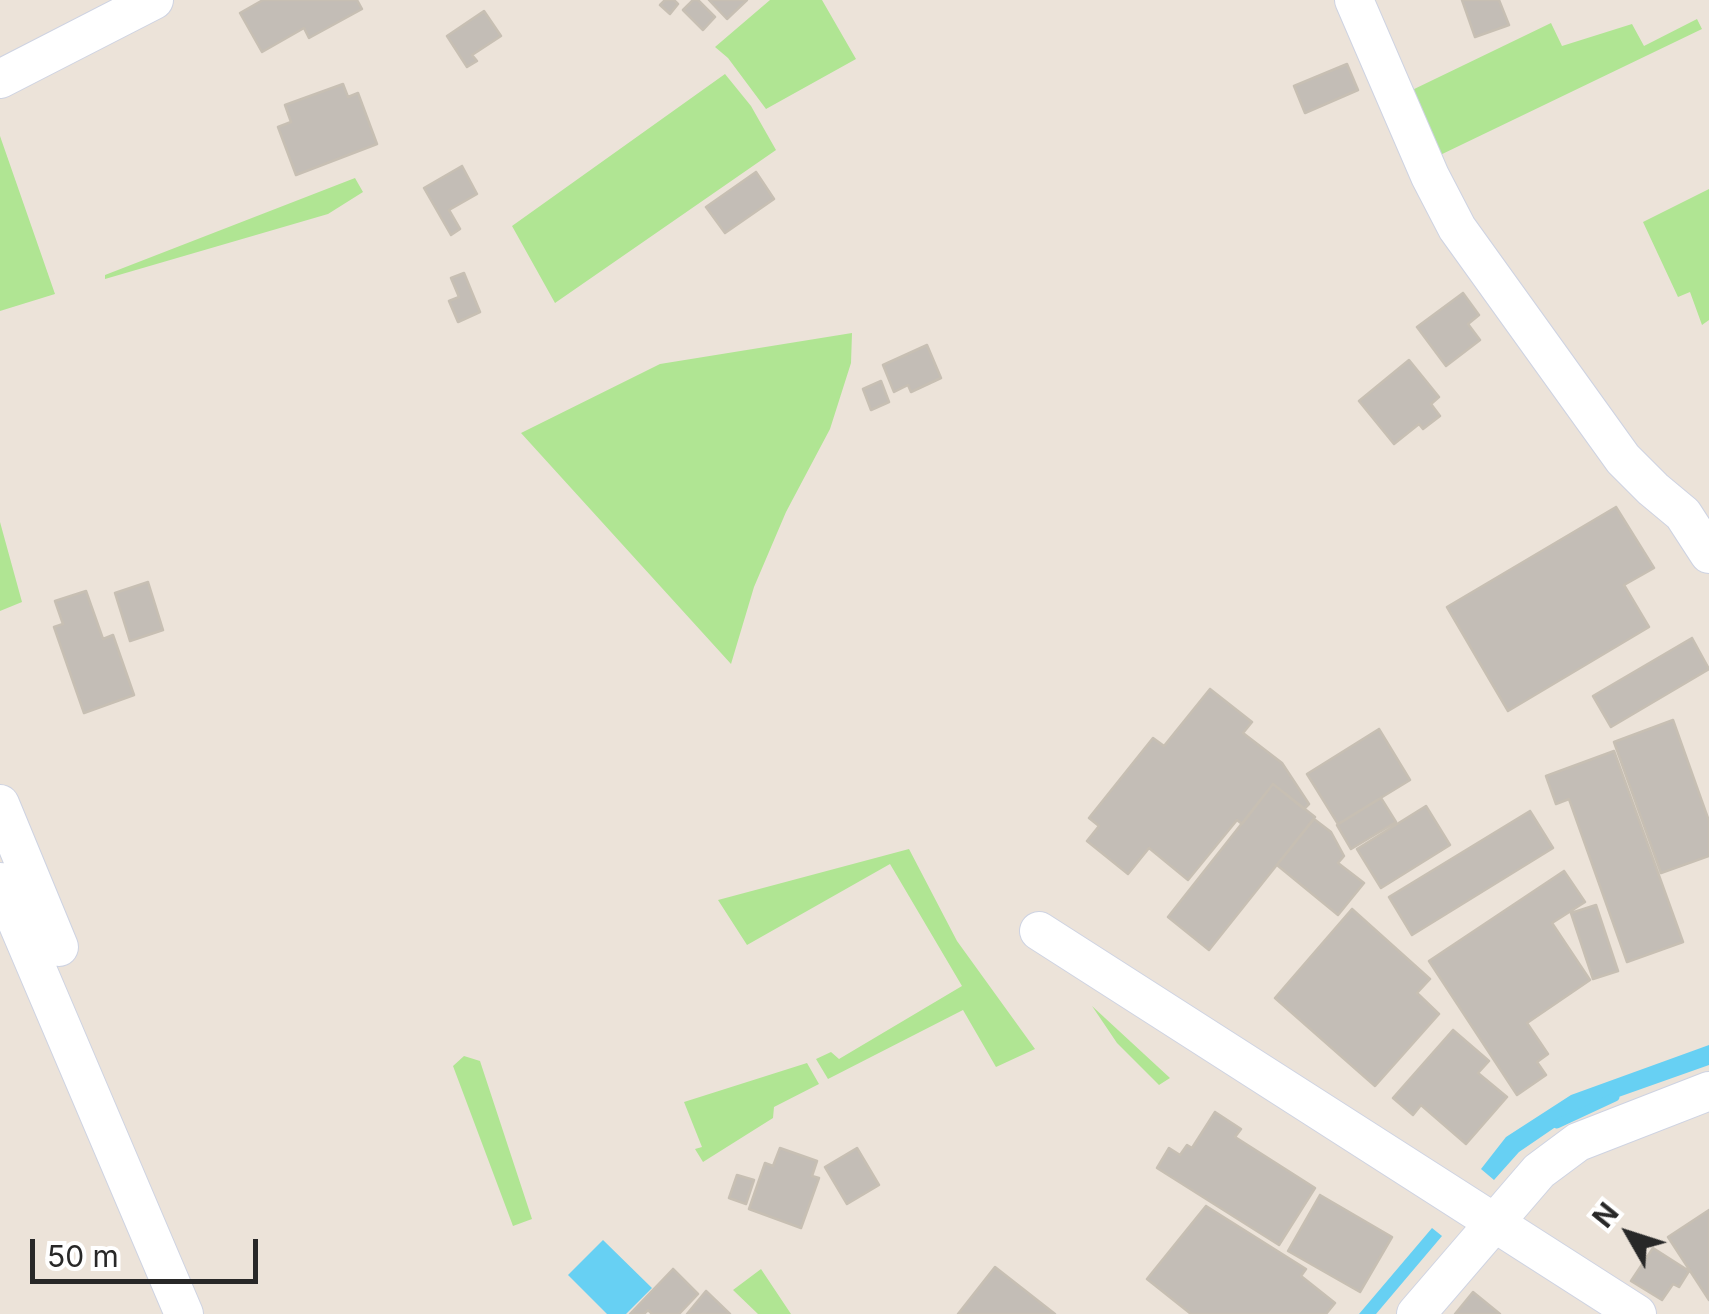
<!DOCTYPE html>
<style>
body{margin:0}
#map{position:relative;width:1709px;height:1314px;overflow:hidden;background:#ece3d9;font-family:Inter,sans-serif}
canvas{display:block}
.north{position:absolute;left:1579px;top:1184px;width:100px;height:100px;-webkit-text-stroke:8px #fff;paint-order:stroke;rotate:309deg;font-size:28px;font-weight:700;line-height:40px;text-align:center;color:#282828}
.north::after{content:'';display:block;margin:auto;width:35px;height:45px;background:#282828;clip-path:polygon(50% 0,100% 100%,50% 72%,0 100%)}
.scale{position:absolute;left:30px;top:1239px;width:228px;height:45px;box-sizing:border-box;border:5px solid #282828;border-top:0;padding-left:12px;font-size:30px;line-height:35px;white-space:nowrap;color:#282828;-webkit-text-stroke:8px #fff;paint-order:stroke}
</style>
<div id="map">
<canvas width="1709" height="1314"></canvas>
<div class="north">N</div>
<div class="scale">50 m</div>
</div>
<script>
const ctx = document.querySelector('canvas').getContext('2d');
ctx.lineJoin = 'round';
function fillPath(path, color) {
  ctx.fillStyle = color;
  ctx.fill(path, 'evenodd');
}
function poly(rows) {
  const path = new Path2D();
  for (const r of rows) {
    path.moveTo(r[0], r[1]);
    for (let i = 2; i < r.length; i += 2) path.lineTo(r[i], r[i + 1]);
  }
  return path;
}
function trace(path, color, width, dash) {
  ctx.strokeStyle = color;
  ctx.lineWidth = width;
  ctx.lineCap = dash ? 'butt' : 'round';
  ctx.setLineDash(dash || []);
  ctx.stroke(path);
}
fillPath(poly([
 [770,0,822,0,856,59,766,109,728,58,715,47],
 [1697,19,1702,29,1436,157,1408,92,1551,23,1562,46,1632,24,1644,46],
 [725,74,751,106,776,150,555,303,512,226],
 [0,136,55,294,0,311],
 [355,178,363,192,328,214,105,279,105,275],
 [1709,189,1709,320,1702,325,1690,292,1678,297,1643,222],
 [852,333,851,363,830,429,786,512,754,587,731,664,521,433,660,364],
 [0,522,22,602,0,611],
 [909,849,957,941,1035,1049,996,1067,963,1010,828,1079,816,1059,831,1052,839,1059,962,986,890,864,747,945,718,900],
 [1092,1006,1170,1078,1159,1085,1117,1043],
 [464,1056,480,1061,532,1219,513,1226,453,1066],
 [807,1063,819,1084,774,1107,773,1118,703,1162,695,1149,702,1147,684,1102],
 [761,1269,791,1314,758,1314,733,1290]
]), '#b0e593');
fillPath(poly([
 [1709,1045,1709,1065,1579,1111,1519,1152,1494,1180,1481,1169,1506,1137,1571,1095],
 [1432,1228,1442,1236,1376,1314,1359,1314],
 [603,1240,652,1288,626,1314,607,1314,568,1275]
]), '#67d0f3');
trace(poly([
 [1557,1124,1615,1097]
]), '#67d0f3', 9);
const building = poly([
 [263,0,357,0,362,9,309,38,304,28,262,52,240,13,263,0],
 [665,0,674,0,678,4,670,14,660,5,665,0],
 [693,0,698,0,715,17,703,30,683,10,693,0],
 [709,0,747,0,727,19,709,0],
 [1462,0,1499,0,1509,25,1475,37,1462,0],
 [484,11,501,36,472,55,477,61,467,67,447,36,484,11],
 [1347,64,1358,90,1305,113,1294,86,1347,64],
 [343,84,348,97,358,93,377,144,296,175,278,127,291,122,285,105,343,84],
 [462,166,477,194,449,210,460,229,451,235,424,188,462,166],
 [756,172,774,199,725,233,706,207,756,172],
 [464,273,480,312,458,322,449,301,459,297,451,278,464,273],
 [1463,293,1479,315,1468,324,1480,340,1446,366,1417,327,1463,293],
 [927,345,941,378,911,392,908,385,894,392,883,365,927,345],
 [1409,360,1439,397,1431,404,1440,416,1423,429,1419,424,1394,444,1359,401,1409,360],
 [881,381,889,402,871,410,863,389,881,381],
 [1616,507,1654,568,1624,585,1649,627,1508,711,1447,607,1616,507],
 [148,582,163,630,130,641,115,593,148,582],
 [86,591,103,639,113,635,134,695,84,713,54,627,63,624,55,601,86,591],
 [1692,638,1709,669,1611,727,1593,696,1692,638],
 [1210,689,1252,722,1243,733,1282,763,1309,804,1304,809,1273,784,1242,824,1237,820,1188,880,1149,848,1128,874,1087,841,1099,826,1089,818,1153,738,1164,746,1210,689],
 [1673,720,1709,821,1709,856,1661,873,1614,742,1673,720],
 [1379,729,1410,780,1338,824,1307,774,1379,729],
 [1614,751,1683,942,1627,962,1569,799,1556,804,1546,776,1614,751],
 [1273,784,1315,817,1209,950,1168,917,1273,784],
 [1381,798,1396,822,1351,849,1337,825,1381,798],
 [1426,806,1450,845,1381,888,1357,849,1426,806],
 [1530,811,1553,848,1412,935,1389,897,1530,811],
 [1314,819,1331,832,1344,856,1338,863,1364,883,1338,915,1277,865,1314,819],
 [1564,871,1585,902,1552,923,1590,980,1527,1023,1548,1054,1537,1062,1546,1075,1517,1095,1429,961,1564,871],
 [1596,905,1618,971,1593,979,1571,913,1596,905],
 [1352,909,1430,979,1417,993,1439,1014,1375,1086,1275,998,1352,909],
 [1453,1030,1489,1061,1478,1073,1507,1097,1466,1144,1421,1105,1413,1115,1393,1098,1453,1030],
 [1215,1112,1241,1129,1235,1137,1315,1188,1279,1245,1157,1168,1169,1148,1180,1155,1187,1145,1192,1148,1215,1112],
 [780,1148,817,1161,812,1176,819,1178,801,1228,749,1209,765,1163,773,1166,780,1148],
 [857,1148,879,1185,847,1204,825,1167,857,1148],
 [737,1175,754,1180,746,1204,729,1198,737,1175],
 [1320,1195,1392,1237,1360,1292,1288,1251,1320,1195],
 [1206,1206,1306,1269,1301,1276,1335,1303,1326,1314,1191,1314,1147,1279,1206,1206],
 [1709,1210,1709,1300,1668,1237,1709,1210],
 [1653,1248,1689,1271,1679,1287,1673,1284,1662,1300,1631,1281,1653,1248],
 [995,1267,1055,1314,958,1314,995,1267],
 [673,1269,698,1294,679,1314,652,1314,648,1310,644,1314,630,1314,673,1269],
 [706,1291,730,1314,687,1314,706,1291],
 [1473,1292,1500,1314,1455,1314,1473,1292]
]);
fillPath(building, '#c3bdb6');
trace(building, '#c7bfb3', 2.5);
const minor = poly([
 [1354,0,1430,176,1457,228,1623,459,1653,489,1683,514,1709,554],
 [0,79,154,0],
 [0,804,59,947],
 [0,882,184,1314],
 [1039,931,1637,1314],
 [1416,1314,1539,1171,1578,1142,1709,1091]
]);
trace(minor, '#ced3e2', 40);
trace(minor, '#fff', 38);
</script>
